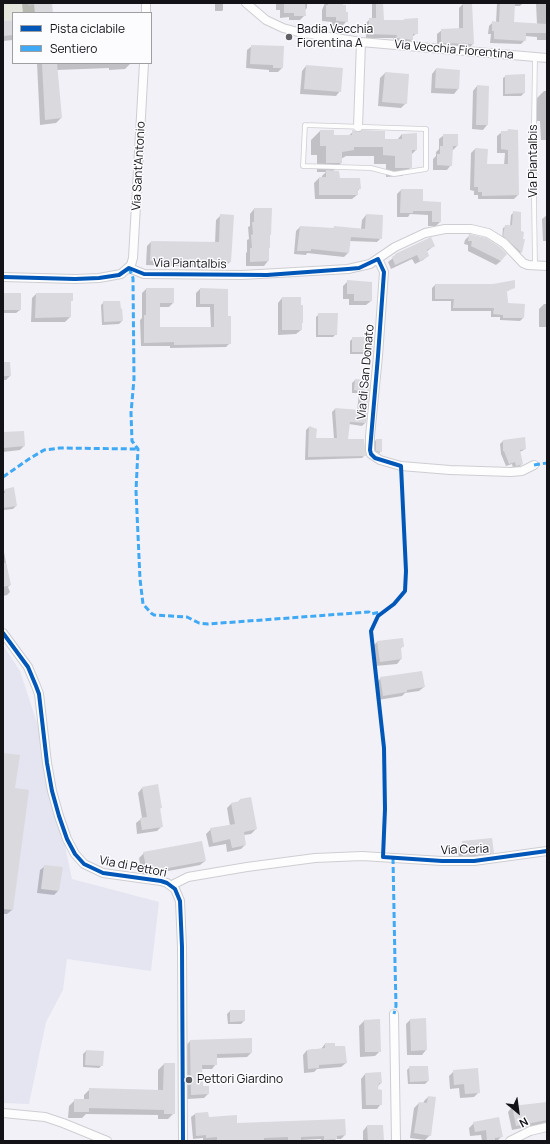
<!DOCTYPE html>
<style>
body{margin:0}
#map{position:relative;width:550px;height:1144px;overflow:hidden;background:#f1f1f7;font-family:Manrope,sans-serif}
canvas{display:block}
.frame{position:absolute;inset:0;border:4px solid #131317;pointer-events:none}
.legend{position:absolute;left:12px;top:12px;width:140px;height:52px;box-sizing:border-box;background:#fcfcff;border:1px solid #9f9fa2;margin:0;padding:5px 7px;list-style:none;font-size:12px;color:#131317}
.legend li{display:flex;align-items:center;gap:8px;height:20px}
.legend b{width:20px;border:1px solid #9f9fa2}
.north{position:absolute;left:498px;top:1092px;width:40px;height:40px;-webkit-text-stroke:3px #fcfcff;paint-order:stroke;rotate:151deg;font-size:11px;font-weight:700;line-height:16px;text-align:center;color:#131317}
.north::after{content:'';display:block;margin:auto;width:14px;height:18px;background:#131317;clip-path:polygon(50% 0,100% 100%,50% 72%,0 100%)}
</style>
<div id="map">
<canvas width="550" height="1144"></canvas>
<div class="frame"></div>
<ul class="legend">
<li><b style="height:5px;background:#0057b8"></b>Pista ciclabile</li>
<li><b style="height:5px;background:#3fa9f5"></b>Sentiero</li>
</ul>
<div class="north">N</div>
</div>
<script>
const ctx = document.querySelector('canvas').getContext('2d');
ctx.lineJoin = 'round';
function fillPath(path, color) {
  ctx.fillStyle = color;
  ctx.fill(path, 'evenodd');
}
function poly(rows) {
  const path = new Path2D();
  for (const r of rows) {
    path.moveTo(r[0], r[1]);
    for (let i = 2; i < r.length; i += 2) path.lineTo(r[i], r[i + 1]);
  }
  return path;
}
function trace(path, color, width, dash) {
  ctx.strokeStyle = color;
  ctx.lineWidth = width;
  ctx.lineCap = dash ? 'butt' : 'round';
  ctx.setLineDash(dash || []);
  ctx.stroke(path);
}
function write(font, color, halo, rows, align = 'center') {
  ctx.font = font + ' Manrope,sans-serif';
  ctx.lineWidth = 3;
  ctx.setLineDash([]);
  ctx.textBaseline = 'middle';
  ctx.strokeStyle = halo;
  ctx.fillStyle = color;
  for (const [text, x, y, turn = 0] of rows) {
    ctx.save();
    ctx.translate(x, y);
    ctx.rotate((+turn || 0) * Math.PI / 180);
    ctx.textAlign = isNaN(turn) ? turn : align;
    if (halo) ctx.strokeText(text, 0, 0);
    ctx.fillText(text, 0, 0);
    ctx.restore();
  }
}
fillPath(poly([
 [3,645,20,671,37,723,47,763,72,879,159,902,151,971,67,959,63,990,46,1022,29,1104,3,1103]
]), '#e4e5f1');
fillPath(poly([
 [3,3,28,3,28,6,34,5,35,13,13,13,13,20,3,21]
]), '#e4e6de');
fillPath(poly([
 [22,3,70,3,51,4,52,13,23,13],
 [215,3,223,3,223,10,222,11,215,11],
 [276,3,307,3,307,8,305,10,305,15,300,20,289,20,289,17,280,18,280,10,276,10],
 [325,3,342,3,347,21,342,26,332,26,332,22,322,21,322,10],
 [372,3,382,3,383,21,403,21,404,20,417,33,412,37,412,40,408,43,393,42,393,38,366,38,366,23,370,19,372,19],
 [497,3,523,3,520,6,514,6,513,23,537,24,536,3,547,3,547,40,537,40,537,37,525,36,525,40,521,44,490,43,491,34,488,34,489,26,493,22,496,23],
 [463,4,473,28,473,44,469,48,437,47,437,34,442,30,459,29,459,8],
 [13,21,13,40,3,41,3,22],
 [252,46,282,68,278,72,269,72,269,70,246,68,247,50],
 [37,63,130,63,130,64,125,69,109,70,109,68,57,70,61,118,56,123,40,125],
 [306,66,340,91,336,96,300,94,302,71],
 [436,69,459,71,458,89,454,94,431,93,432,74],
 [385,73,406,103,401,108,378,106,380,78],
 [506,76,524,93,521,96,503,96,503,78],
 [477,86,487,125,483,130,472,129,473,91],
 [544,91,547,91,547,140,541,140,540,121,537,121,537,98],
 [508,130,518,140,518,195,514,199,478,199,478,195,474,195,474,191,470,190,471,153,475,149,486,165,504,165,505,153,497,153,497,136,502,132,507,132],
 [320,131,333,131,333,136,348,136,353,132,384,140,397,140,402,134,416,150,411,155,411,167,402,176,386,177,386,164,374,164,374,156,346,156,341,159,341,163,333,171,339,179,360,188,357,192,357,195,352,199,315,199,314,183,319,178,322,178,322,176,326,172,317,172,317,155,311,155,311,140],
 [444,135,457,146,452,151,451,165,447,170,433,170,433,159,436,156,436,152,439,149,439,139],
 [401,190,422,202,440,203,440,222,436,226,428,226,428,215,410,214,408,217,397,217,397,194],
 [254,209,269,236,268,261,264,266,246,266,246,253,247,252,247,240,249,239,248,227,250,226,250,214],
 [514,212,522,239,524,240,521,252,519,254,502,239,503,228,506,226,510,226,511,215],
 [221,215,230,262,225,266,201,265,199,267,146,265,147,246,151,242,215,243,216,220],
 [366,215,382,216,381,238,377,242,349,241,348,253,344,257,307,253,306,255,294,254,296,231,300,227,333,229,334,227,361,229,362,220],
 [547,215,547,241,543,241,542,219],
 [469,236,501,261,496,265,468,251,468,245,464,244,465,240],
 [434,246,426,252,428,256,423,260,415,264,412,259,391,269,388,262,393,258],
 [348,281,371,301,366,305,349,305,349,299,343,299,343,286],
 [435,285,493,285,514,287,506,292,508,304,524,305,523,318,520,321,500,320,500,317,491,317,491,311,451,311,451,301,432,301,432,288],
 [146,289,173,303,169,307,159,307,159,328,211,328,210,307,196,307,196,293,200,289,227,317,230,343,226,347,170,348,170,346,141,346,140,320,142,318,142,293],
 [3,294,20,310,16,313,3,313],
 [36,294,72,300,70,303,70,317,65,322,31,322,32,298],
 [282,298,301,330,296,334,278,335,278,303],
 [104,302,122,321,119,324,102,325,101,305],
 [544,304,547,304,547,327,539,327,539,309],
 [319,314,336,334,333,337,316,337,316,317],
 [353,338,372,351,369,354,350,354,350,341],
 [3,363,9,363,10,376,6,380,3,380],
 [355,380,366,380,365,423,362,426,349,424,347,440,365,455,362,458,305,460,306,430,309,427,315,439,334,439,332,412,335,409,357,411,359,393,352,393,352,383],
 [23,432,24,446,20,450,3,452,3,433],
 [376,440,381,440,380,453,375,452,375,441],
 [503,441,525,449,522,451,519,452,522,464,519,467,513,468,512,464,506,466,501,454,500,444],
 [5,490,16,506,13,509,3,510,3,492],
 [4,552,10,585,8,587,10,592,7,595,3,596,3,553],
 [402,639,403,646,400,649,401,659,397,664,375,666,372,647,377,642],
 [381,678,424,687,419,691,405,693,402,696,378,700,376,683],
 [3,754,14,789,12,910,7,914,3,914],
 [142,788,161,808,159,809,162,826,157,831,137,834,136,823,142,818,138,793],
 [240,800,256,829,251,834,244,835,245,845,241,849,227,852,226,844,209,847,206,834,211,829,230,826,227,808,231,804,237,803],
 [463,842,493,852,488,857,459,860,458,847],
 [144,853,205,861,200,865,142,876,139,858],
 [45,866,58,891,54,895,37,893,40,870],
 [230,1011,244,1021,241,1024,228,1024,227,1014],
 [379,1020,380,1051,375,1056,360,1057,359,1026,364,1021],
 [410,1020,426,1050,422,1055,407,1055,406,1024],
 [251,1040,251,1053,247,1057,216,1058,216,1064,212,1069,201,1069,202,1087,208,1094,204,1098,187,1099,186,1046,190,1041],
 [325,1044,334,1047,346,1063,341,1067,317,1069,314,1072,304,1073,303,1055,307,1050,321,1049],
 [86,1051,102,1065,99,1068,83,1067,83,1054],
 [164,1064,174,1113,168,1119,158,1119,158,1115,86,1114,82,1118,68,1118,69,1106,75,1100,84,1100,84,1095,90,1089,158,1091,158,1070],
 [410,1067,428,1081,425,1084,408,1084,407,1070],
 [454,1071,479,1092,474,1097,460,1098,459,1088,450,1089,449,1076],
 [365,1074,381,1083,378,1086,377,1090,381,1104,377,1109,362,1109,361,1079],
 [428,1097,430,1135,425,1140,410,1138,414,1108,419,1103,423,1104,424,1101],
 [547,1103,547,1123,512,1130,508,1112,512,1107],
 [195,1114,208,1118,236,1124,345,1135,341,1139,336,1139,334,1141,321,1141,321,1139,300,1140,299,1141,203,1141,203,1138,193,1139,191,1117],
 [474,1123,502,1136,497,1141,482,1141,481,1135,470,1136,469,1128],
 [367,1126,383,1141,363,1141,363,1131]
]), '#0003');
fillPath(poly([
 [34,3,52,3,53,13,35,13],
 [284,3,305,3,306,16,294,16,294,13,284,13],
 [328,3,343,3,343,5,346,5,346,12,348,12,348,22,336,21,336,17,326,17,326,5,328,5],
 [376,3,383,3,384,20,404,20,404,19,418,18,418,34,413,34,413,40,396,38,397,35,369,34,369,18,376,18],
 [463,3,472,3,474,44,441,43,441,29,463,28],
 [500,3,515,3,514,22,547,24,547,33,526,33,526,41,494,39,494,31,492,31,492,21,499,22],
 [13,20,13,35,3,36,3,21],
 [251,45,284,46,283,68,273,68,273,65,250,64],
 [42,63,57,63,62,118,45,120],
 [306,65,343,68,341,92,304,89],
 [436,68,460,70,459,89,435,88],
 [385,72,409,74,407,104,382,102],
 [525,74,525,93,505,94,505,75],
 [477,85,489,86,488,125,476,125],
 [508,129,518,130,519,195,482,196,482,192,478,192,478,187,474,187,475,148,488,149,487,164,508,164,508,150,501,149,501,131,508,131],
 [320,130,334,130,334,135,352,135,352,130,358,132,362,130,385,131,385,139,402,139,402,134,417,133,417,150,412,150,412,168,395,168,395,156,383,155,383,147,354,147,354,150,342,152,342,163,326,163,326,146,320,146],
 [443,134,458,134,458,146,453,146,452,166,437,165,437,154,440,154,440,146,443,146],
 [326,170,339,171,340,178,360,178,361,189,358,189,358,195,319,195,319,177,326,177],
 [401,189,423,189,423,201,441,202,441,222,432,222,432,211,413,211,413,213,400,213],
 [254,208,272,208,271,235,270,235,270,248,269,248,269,261,250,262,250,248,252,248,251,235,253,234,252,222,254,222],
 [513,211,521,212,521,231,524,232,523,239,525,239,522,253,503,236,505,225,512,225],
 [220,214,234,215,231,262,205,260,205,262,150,261,151,241,219,242],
 [366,214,383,215,382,239,351,237,349,253,311,249,311,251,297,251,300,226,334,228,334,226,365,229],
 [469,234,486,238,500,247,507,254,501,261,471,246,472,241,468,241],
 [431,237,435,246,427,250,429,256,420,261,417,255,395,265,392,257,395,255,395,254],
 [347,280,372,282,372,301,354,301,354,294,347,294],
 [515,280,515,288,507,291,508,303,525,304,524,318,503,318,503,315,493,314,494,308,453,308,454,299,435,299,435,284,493,284],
 [146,288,174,288,174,303,160,303,160,327,214,327,214,304,200,304,200,288,228,289,228,316,231,316,231,344,174,345,174,342,144,343,144,315,146,315],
 [3,293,21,293,21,310,3,310],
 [36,293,73,293,73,301,71,301,71,317,35,318],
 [282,297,301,297,301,305,303,305,303,323,302,323,302,330,282,330],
 [103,301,120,301,121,309,122,308,123,321,104,322],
 [318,313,338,313,337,335,318,335],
 [352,337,372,337,373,352,352,352],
 [3,362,10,362,11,376,3,376],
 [355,379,367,380,367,383,370,383,366,423,350,422,348,439,364,439,366,456,308,457,309,426,317,429,316,438,337,438,335,408,360,410,362,391,354,390],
 [24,431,25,446,3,448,3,432],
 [525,437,526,449,520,450,523,464,516,466,515,462,509,464,504,451,503,451,503,440],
 [376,439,382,439,382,452,376,451],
 [14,487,17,506,3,508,3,493,5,493,5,489],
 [3,563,6,563,11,585,3,587],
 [403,638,404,647,401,647,402,659,380,662,377,641],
 [422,671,425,687,407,690,407,692,383,696,380,677],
 [3,753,20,755,15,788,29,790,13,910,3,909],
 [158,784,162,808,160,808,163,827,142,830,140,818,147,817,142,787],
 [251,797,257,829,244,832,246,845,232,848,230,839,213,843,210,828,235,824,231,803,240,801,240,799],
 [492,838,494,853,463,856,462,841],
 [202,841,206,861,147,872,143,852],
 [44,865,63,867,59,891,41,889],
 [230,1010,245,1010,245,1021,230,1022],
 [426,1018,427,1050,411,1051,410,1019],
 [380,1019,381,1052,365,1052,364,1020],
 [252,1038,252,1053,217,1054,217,1065,202,1065,203,1086,209,1086,209,1094,191,1095,190,1040],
 [325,1043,335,1043,335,1046,345,1046,347,1063,319,1065,319,1068,308,1069,307,1050,325,1048],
 [86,1050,104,1051,103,1066,85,1065],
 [164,1063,175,1063,175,1114,164,1114,164,1110,89,1108,89,1112,74,1112,74,1099,89,1099,89,1088,163,1090],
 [409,1066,428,1066,429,1081,410,1082],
 [478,1068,480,1093,465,1094,464,1084,454,1085,453,1070],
 [381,1072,382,1083,379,1083,378,1089,382,1090,382,1105,366,1105,365,1073],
 [428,1096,436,1097,431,1136,414,1133,419,1102,427,1103],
 [547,1102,547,1120,516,1126,512,1106],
 [208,1112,209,1117,237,1115,237,1123,345,1119,346,1135,337,1136,337,1139,324,1140,324,1136,301,1137,301,1140,288,1141,288,1137,264,1138,264,1141,252,1141,252,1140,217,1141,217,1137,206,1138,206,1135,196,1136,195,1113],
 [499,1117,503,1137,495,1138,495,1141,487,1141,486,1130,475,1132,473,1122],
 [367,1125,383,1125,384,1141,368,1141]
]), '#d9d9de');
const service = poly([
 [535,57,534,123,533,131,535,265],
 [305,125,426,129,426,169,394,174,371,168,303,166,305,125]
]);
const minor = poly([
 [246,3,266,20,283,28,298,32,361,42,547,58],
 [146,13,146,3],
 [358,127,361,42],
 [378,259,384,272,378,356,370,436,370,450,371,454,380,460,401,466,450,470,511,472,522,471,534,465],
 [129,268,144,274,242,275,348,269,370,264,395,247,425,233,445,229,471,229,488,233,504,243,523,263,528,265,547,266],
 [3,277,75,279,99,278,121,274,131,265,133,258,144,63],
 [3,633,28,667,36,686,39,694,47,763,52,791,59,816,67,839,75,854,84,864,103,873,161,881,167,883,175,889,180,901,182,947,183,1141],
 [172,885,188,877,247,867,315,858,362,856,442,861,474,861,547,851],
 [394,1014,396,1141],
 [3,1113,45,1117,63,1123,107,1141],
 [510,1141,530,1131,547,1127]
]);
trace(service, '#ceced2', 5.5);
trace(minor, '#ceced2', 10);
trace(service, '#fdfdfe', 4);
trace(minor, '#fdfdfe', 8);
trace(poly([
 [129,268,133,278,134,379,131,413,132,441,138,449,136,491,140,579,143,604,151,613,154,615,187,617,199,623,208,624,369,612,371,614,381,612],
 [534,465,547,463],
 [3,477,29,459,44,450,60,448,138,449],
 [393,858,395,963,396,1006,394,1014]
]), '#3fa9f5', 3, [6, 3]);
trace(poly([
 [3,277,75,279,99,278,119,275,129,268,144,274,267,275,348,269,359,268,378,259,384,272,378,356,370,450,371,454,375,458,401,466,406,571,405,591,394,604,378,616,371,631,384,748,385,809,383,857,442,861,474,861,547,851],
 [3,633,28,667,36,686,39,694,47,763,52,791,59,816,67,839,75,854,84,864,103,873,161,881,167,883,175,889,180,901,182,947,183,1141]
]), '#0057b8', 4);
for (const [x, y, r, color] of [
 [289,37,4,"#616165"],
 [189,1080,4,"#616165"]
]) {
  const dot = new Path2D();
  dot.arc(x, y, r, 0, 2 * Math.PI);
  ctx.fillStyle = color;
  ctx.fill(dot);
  trace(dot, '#fcfcff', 1.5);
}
write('12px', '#131317', '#fcfcff', [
 ["Badia Vecchia",297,30],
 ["Fiorentina A",297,44],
 ["Pettori Giardino",197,1080]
], 'left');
write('12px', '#131317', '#fcfcff', [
 ["Via Vecchia Fiorentina",454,50,5],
 ["Via Piantalbis",534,161,-90],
 ["Via Sant'Antonio",139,166,-87],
 ["Via Piantalbis",190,264,1],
 ["Via di San Donato",366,372,-85],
 ["Via Ceria",465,850,-2],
 ["Via di Pettori",133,867,11]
]);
</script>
